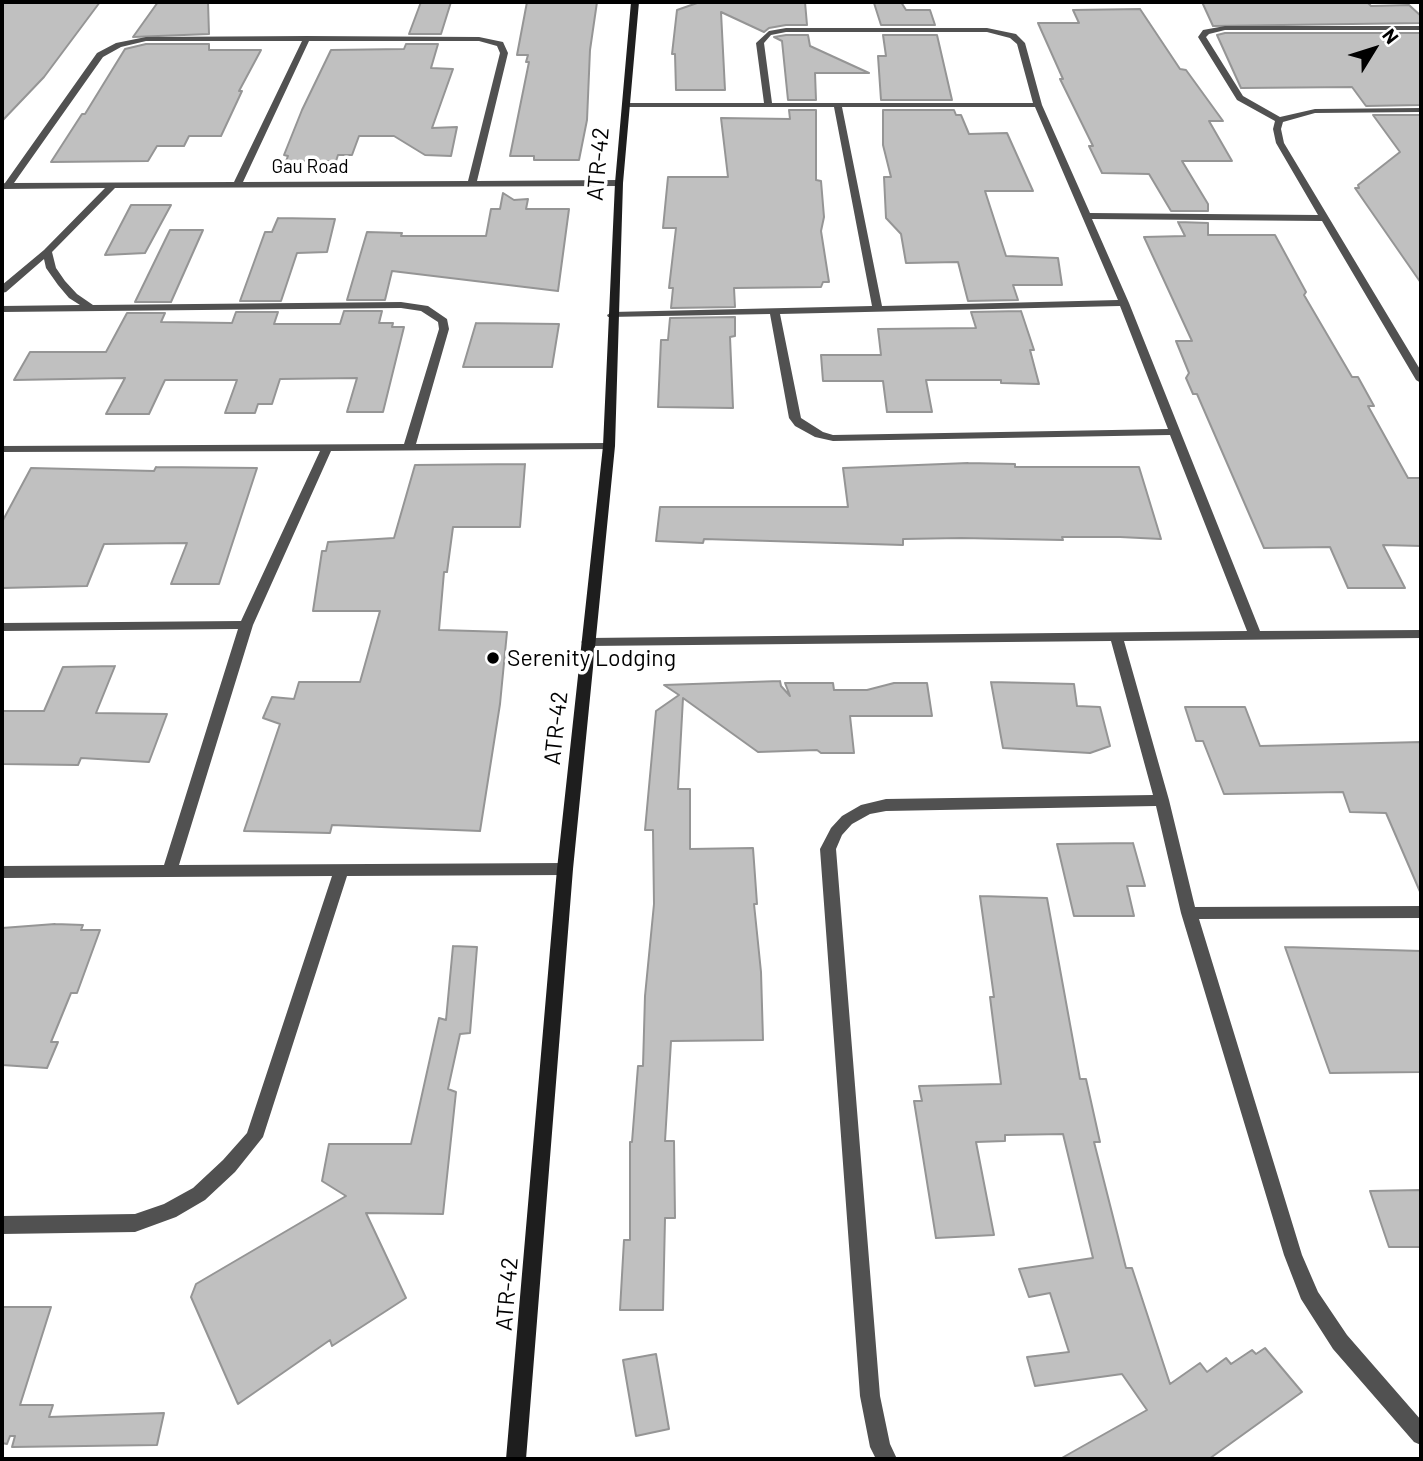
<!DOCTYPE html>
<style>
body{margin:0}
#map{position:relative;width:1423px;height:1461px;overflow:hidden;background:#fff;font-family:Barlow,sans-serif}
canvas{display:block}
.frame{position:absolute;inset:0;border:4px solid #000;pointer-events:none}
.north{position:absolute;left:1339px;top:14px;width:70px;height:70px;-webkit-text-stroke:5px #fff;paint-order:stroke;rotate:52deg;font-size:19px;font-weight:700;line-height:28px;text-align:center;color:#000}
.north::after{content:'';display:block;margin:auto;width:24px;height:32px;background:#000;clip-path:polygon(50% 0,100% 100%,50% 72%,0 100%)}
</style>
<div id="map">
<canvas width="1423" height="1461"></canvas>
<div class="frame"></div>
<div class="north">N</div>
</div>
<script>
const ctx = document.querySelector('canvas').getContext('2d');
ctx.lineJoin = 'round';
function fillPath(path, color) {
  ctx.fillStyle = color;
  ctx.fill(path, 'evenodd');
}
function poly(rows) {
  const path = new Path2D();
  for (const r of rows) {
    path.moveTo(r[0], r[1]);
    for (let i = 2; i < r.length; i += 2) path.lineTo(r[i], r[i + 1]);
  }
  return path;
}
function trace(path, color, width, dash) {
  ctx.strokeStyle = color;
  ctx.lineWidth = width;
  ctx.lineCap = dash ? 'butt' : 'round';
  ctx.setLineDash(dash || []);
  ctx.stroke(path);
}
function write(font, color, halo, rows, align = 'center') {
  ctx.font = font + ' Barlow,sans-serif';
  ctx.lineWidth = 7;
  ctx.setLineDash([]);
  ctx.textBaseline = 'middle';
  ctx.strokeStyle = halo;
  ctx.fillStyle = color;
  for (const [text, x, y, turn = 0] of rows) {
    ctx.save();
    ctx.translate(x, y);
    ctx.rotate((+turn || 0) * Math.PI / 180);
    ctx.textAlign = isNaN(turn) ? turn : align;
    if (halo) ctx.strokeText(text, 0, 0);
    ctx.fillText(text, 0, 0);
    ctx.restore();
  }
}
const building = poly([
 [2,2,100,2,44,77,2,121,2,2],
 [158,2,208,2,209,34,133,37,158,2],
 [421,2,451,2,441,34,409,34,421,2],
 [527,2,597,2,590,50,587,120,579,160,534,160,534,156,510,156,529,62,526,62,528,55,517,55,527,2],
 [700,2,805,2,807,25,786,25,769,28,764,32,721,12,725,90,676,90,675,54,672,54,677,10,700,2],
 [901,2,906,10,930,10,935,25,881,25,874,3,901,2],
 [1202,2,1367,2,1371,6,1409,5,1421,16,1421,23,1213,26,1202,2],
 [1140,9,1180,69,1186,70,1223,121,1209,121,1232,161,1182,161,1208,204,1208,211,1171,211,1149,174,1102,173,1089,146,1093,146,1060,79,1063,79,1038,23,1079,23,1073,10,1140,9],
 [1225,33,1421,33,1421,105,1366,106,1352,87,1241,88,1217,35,1225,33],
 [786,35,808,35,810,46,869,73,815,73,816,100,788,100,782,41,774,37,786,35],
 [883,35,937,35,952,100,881,100,878,56,886,56,883,35],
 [146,44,209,44,209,50,261,50,239,91,242,91,221,136,189,136,184,146,157,146,148,161,51,162,82,114,85,114,125,49,146,44],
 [406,44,438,44,431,68,453,69,432,128,457,127,451,156,425,155,394,136,359,136,352,155,338,155,336,161,286,161,288,156,284,155,302,110,331,50,404,49,406,44],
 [789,110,816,110,816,180,821,181,824,217,821,231,829,282,823,282,821,287,734,288,735,307,671,308,673,288,669,288,676,228,663,228,668,177,728,177,721,118,790,119,789,110],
 [883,110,954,110,956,115,961,115,969,134,1007,133,1033,191,985,191,1006,256,1058,258,1062,285,1013,285,1018,300,968,301,958,262,906,263,901,234,886,218,884,177,891,177,883,145,883,110],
 [1373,115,1421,115,1421,283,1355,188,1359,188,1358,185,1400,152,1373,115],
 [503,193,514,200,528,199,526,209,569,209,558,291,392,271,385,300,347,300,367,232,402,233,401,236,486,236,491,209,500,209,503,193],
 [131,205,171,205,145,253,105,255,131,205],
 [278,218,335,219,327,252,297,253,281,301,240,301,265,232,272,232,278,218],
 [1178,222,1208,223,1208,235,1275,235,1306,292,1304,295,1352,377,1358,377,1374,406,1368,406,1408,478,1421,478,1421,546,1383,545,1405,588,1348,588,1330,547,1264,548,1197,394,1193,394,1186,378,1189,373,1176,341,1192,341,1144,237,1185,236,1178,222],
 [170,230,203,230,171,302,135,302,170,230],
 [344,311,382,311,379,323,393,323,392,327,404,327,383,412,347,412,357,378,280,379,272,404,258,404,255,413,225,413,237,380,165,380,149,414,106,414,125,378,14,380,30,352,106,352,127,313,165,313,161,322,232,323,236,312,278,312,274,324,340,324,344,311],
 [1021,311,1034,350,1030,350,1039,384,1001,383,1001,380,926,380,932,412,887,412,883,381,823,381,821,355,881,355,878,329,976,328,971,312,1021,311],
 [735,317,735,336,730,337,733,408,658,407,661,340,668,340,670,318,735,317],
 [476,323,559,324,552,367,463,367,476,323],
 [968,463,1015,464,1015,467,1139,467,1161,539,1120,537,1062,537,1063,540,961,538,903,539,903,545,704,539,703,543,656,541,660,507,848,507,843,468,968,463],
 [525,464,520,527,453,527,447,572,444,572,439,630,507,632,500,704,480,831,332,825,330,833,244,831,280,724,263,718,272,697,294,699,299,682,360,682,380,611,313,611,322,551,326,551,328,542,394,538,415,465,525,464],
 [156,467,257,468,219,584,171,584,187,543,104,544,87,586,2,588,2,522,31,468,154,471,156,467],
 [115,666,96,713,167,714,149,762,81,758,78,765,2,764,2,711,44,711,63,667,115,666],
 [780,681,781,686,790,696,785,683,833,683,834,690,867,690,894,683,927,683,932,716,850,716,854,753,821,753,817,750,758,752,683,698,678,789,690,789,690,849,753,848,757,904,754,904,761,972,763,1040,671,1041,665,1141,674,1141,675,1218,665,1218,663,1310,620,1310,624,1240,630,1240,630,1142,632,1142,638,1066,643,1066,645,996,654,904,653,830,645,830,656,711,679,695,664,685,780,681],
 [991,682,1074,684,1077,706,1100,707,1110,746,1090,753,1003,748,991,682],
 [1185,707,1245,707,1260,746,1421,742,1421,894,1386,813,1350,812,1343,792,1224,794,1203,741,1196,741,1185,707],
 [1133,843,1145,886,1127,886,1134,916,1074,916,1057,844,1133,843],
 [980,896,1047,898,1080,1079,1086,1079,1100,1142,1094,1142,1126,1268,1132,1268,1170,1384,1200,1363,1207,1372,1226,1358,1231,1364,1252,1350,1256,1354,1265,1348,1302,1392,1209,1459,1060,1459,1147,1410,1122,1374,1035,1386,1027,1357,1069,1352,1050,1293,1029,1297,1019,1269,1093,1258,1063,1134,1005,1135,1005,1141,976,1142,994,1235,936,1238,914,1101,922,1101,919,1086,1001,1084,990,997,994,997,980,896],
 [55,924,83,925,81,930,100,930,77,993,71,993,51,1042,58,1042,47,1068,2,1065,2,928,55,924],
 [453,946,477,947,470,1033,460,1034,448,1089,456,1092,443,1214,366,1213,406,1298,332,1346,330,1340,238,1404,191,1297,196,1284,346,1196,322,1181,329,1144,411,1144,439,1018,446,1020,453,946],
 [1285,947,1421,951,1421,1072,1330,1073,1285,947],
 [1421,1190,1421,1247,1389,1247,1370,1191,1421,1190],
 [2,1307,51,1307,20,1405,53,1405,49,1417,164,1413,157,1445,12,1447,15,1436,10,1436,7,1444,2,1443,2,1307],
 [656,1354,669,1429,636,1436,623,1360,656,1354]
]);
fillPath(building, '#c0c0c0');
trace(building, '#959595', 2);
fillPath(poly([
 [1225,26,1421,26,1421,30,1225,30,1209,34,1206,37,1243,96,1280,117,1315,109,1421,108,1421,112,1315,113,1283,122,1281,129,1284,143,1421,371,1421,383,1416,380,1322,221,1092,219,1129,303,1260,631,1421,630,1421,638,1124,641,1169,800,1195,907,1421,906,1421,918,1199,919,1302,1255,1318,1292,1347,1335,1421,1420,1421,1445,1414,1442,1333,1349,1301,1299,1284,1255,1181,913,1156,806,886,811,870,814,852,824,842,835,836,849,880,1396,890,1444,897,1459,876,1459,870,1447,860,1396,820,849,831,828,842,816,861,805,886,799,1153,795,1111,641,588,646,581,642,588,638,1247,631,1170,435,833,441,815,437,795,426,789,418,770,314,608,317,607,315,612,312,872,306,834,107,626,107,622,105,626,103,764,103,756,43,769,31,786,28,987,28,1016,34,1025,43,1042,105,1090,213,1318,215,1276,143,1273,129,1275,121,1237,100,1198,37,1203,30,1225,26],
 [786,32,987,32,1010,38,1017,44,1033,103,772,103,764,43,771,35,786,32],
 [842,107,1035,107,1118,300,882,306,842,107],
 [1120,306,1168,429,833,435,823,432,801,418,780,314,1120,306],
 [307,36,479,37,503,42,508,53,477,181,619,180,623,183,619,186,115,188,52,252,56,268,65,281,77,294,93,305,401,302,428,306,447,319,449,329,416,444,609,443,615,446,609,449,331,451,253,625,179,865,565,863,570,865,573,869,570,873,565,875,347,876,263,1137,235,1172,205,1200,176,1217,135,1232,2,1234,2,1216,135,1214,164,1204,193,1188,223,1160,247,1133,332,876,2,878,2,866,164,865,238,629,2,631,2,623,241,621,320,451,2,452,2,446,404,444,439,329,438,322,421,311,401,308,2,312,2,306,80,305,69,298,58,285,46,268,44,259,6,292,2,293,2,285,44,250,105,188,3,189,2,184,5,183,97,53,116,43,146,37,307,36],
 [146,41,302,41,234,182,14,183,103,57,121,47,146,41],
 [309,41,479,41,497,46,500,53,468,181,243,182,309,41]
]), '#515151');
fillPath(poly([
 [631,2,639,2,623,183,615,446,573,869,526,1459,506,1459,557,869,603,446,615,183,631,2]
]), '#1e1e1e');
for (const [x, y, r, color] of [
 [493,658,7,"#000"]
]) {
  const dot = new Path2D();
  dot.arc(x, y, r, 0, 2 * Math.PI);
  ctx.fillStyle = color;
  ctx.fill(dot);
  trace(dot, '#fff', 2.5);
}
write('19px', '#000', '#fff', [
 ["Gau Road",310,167]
]);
write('23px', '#000', '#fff', [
 ["ATR-42",598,164,-85],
 ["ATR-42",556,728,-84],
 ["ATR-42",507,1294,-85]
]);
write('23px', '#000', '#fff', [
 ["Serenity Lodging",507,658]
], 'left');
</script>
